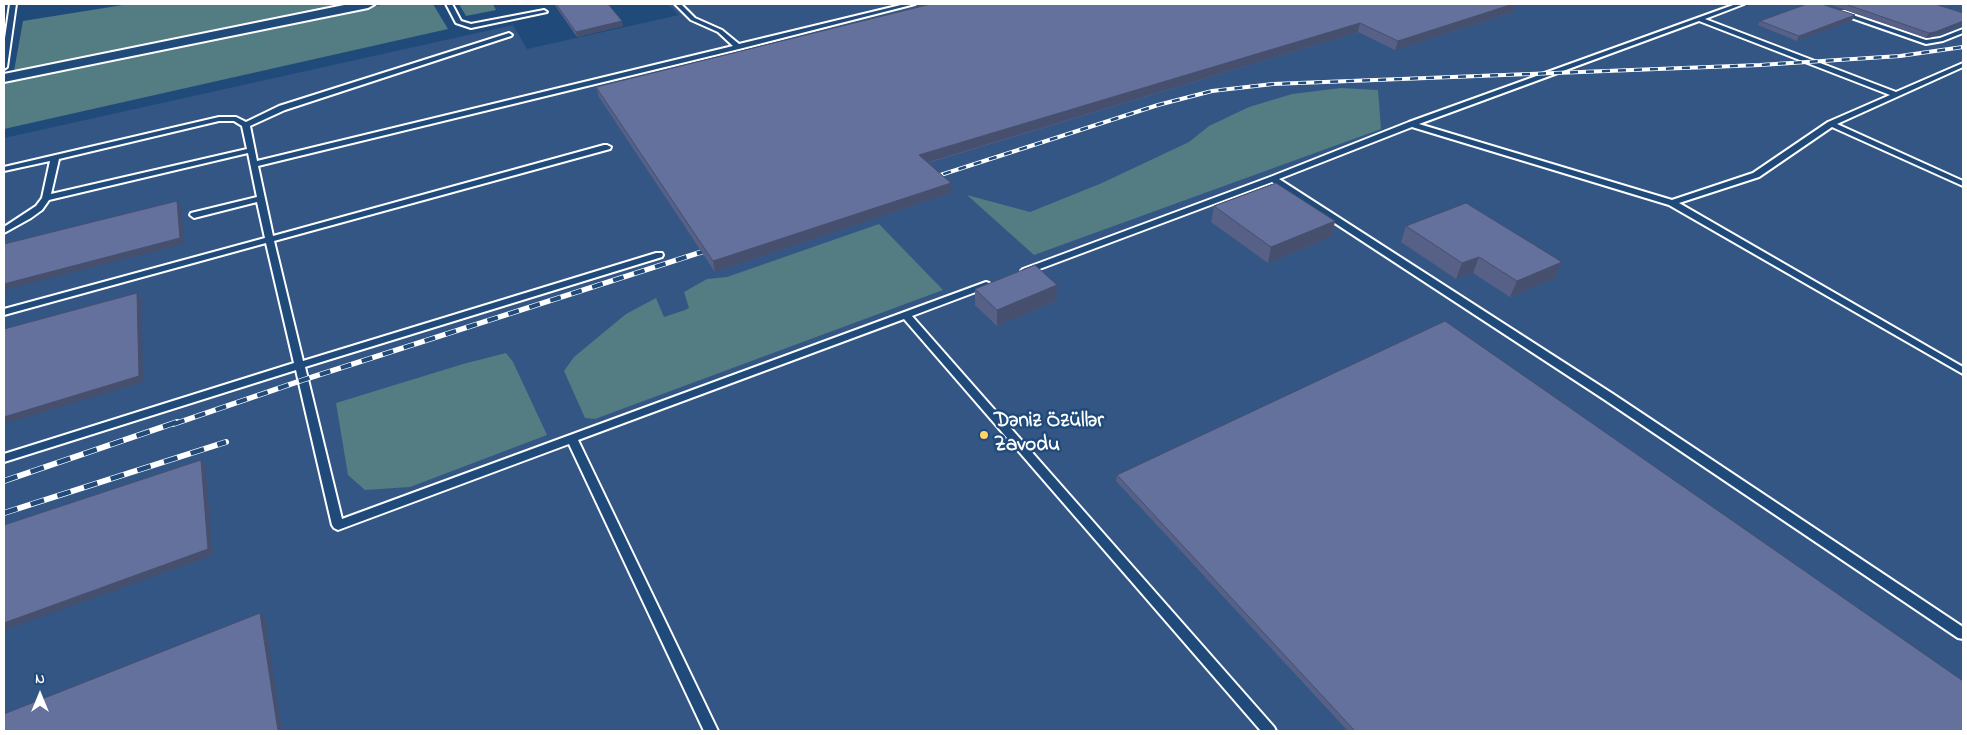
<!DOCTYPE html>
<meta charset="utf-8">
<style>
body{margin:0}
#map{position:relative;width:1967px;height:735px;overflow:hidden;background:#1f4a7a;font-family:"Indie Flower",sans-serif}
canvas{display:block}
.frame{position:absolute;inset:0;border:5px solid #fff;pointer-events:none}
.north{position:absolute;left:15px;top:670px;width:50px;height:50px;-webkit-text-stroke:4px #1f4a7a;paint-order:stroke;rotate:0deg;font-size:14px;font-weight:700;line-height:20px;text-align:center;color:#fff}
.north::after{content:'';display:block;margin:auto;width:18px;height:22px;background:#fff;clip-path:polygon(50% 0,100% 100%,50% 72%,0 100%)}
</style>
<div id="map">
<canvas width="1967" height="735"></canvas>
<div class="frame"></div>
<div class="north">N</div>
</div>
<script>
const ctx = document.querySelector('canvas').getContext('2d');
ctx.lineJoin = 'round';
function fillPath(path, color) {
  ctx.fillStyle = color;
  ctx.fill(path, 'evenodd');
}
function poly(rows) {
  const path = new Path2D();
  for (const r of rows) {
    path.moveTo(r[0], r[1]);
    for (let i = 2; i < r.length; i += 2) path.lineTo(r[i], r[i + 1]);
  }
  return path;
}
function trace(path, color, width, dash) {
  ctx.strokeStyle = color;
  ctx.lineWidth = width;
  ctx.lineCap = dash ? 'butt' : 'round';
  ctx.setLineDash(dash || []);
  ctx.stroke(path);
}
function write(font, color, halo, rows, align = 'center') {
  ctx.font = font + ' "Indie Flower",sans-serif';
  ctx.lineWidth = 5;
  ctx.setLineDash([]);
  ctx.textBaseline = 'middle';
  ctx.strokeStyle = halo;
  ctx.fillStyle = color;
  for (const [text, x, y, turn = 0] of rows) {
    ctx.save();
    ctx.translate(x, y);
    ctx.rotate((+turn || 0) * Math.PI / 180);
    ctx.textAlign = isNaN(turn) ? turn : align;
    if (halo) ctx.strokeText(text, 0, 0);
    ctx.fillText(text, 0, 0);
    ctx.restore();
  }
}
fillPath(poly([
 [668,4,1963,4,1963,731,4,731,4,138,513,25,527,49,679,15]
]), '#345684');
fillPath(poly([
 [129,4,345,4,14,71,23,21],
 [386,4,433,4,448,29,4,129,4,82],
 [459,4,493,4,496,10,466,16],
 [1341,88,1378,90,1381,129,1034,255,967,195,1030,212,1102,183,1189,142,1209,126,1249,107,1292,94],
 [879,224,943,290,595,419,585,418,564,371,574,357,626,314,656,298,664,317,685,310,689,308,684,292,707,279,727,277],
 [506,353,513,362,547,435,410,487,365,490,348,475,336,403,463,364]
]), '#537c83');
const service = poly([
 [10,4,16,4,7,67,4,69,4,45,10,4],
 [446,4,452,4,461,21,471,24,544,10,547,12,471,28,456,23,446,4],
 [675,4,681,4,695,18,722,30,739,44,905,4,915,4,739,49,258,166,273,236,604,145,607,145,611,147,610,149,274,241,303,361,656,253,662,253,663,255,662,257,305,367,342,519,986,282,989,283,991,285,989,287,912,316,1274,727,1276,731,1261,731,904,319,578,440,718,731,704,731,569,444,338,530,334,528,332,525,296,370,4,462,4,454,294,363,266,243,4,315,4,309,265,238,257,202,194,218,190,215,191,213,257,197,248,153,49,200,42,210,31,218,4,233,4,227,36,206,42,198,50,161,4,171,4,167,219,117,236,117,246,122,279,106,509,33,512,35,511,36,285,110,250,126,257,161,733,46,718,32,691,20,675,4],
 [219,121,234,121,242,126,247,149,51,194,59,159,219,121],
 [1736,4,1744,4,1705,19,1896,92,1963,63,1963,67,1837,124,1963,181,1963,186,1832,127,1759,177,1679,203,1963,367,1963,374,1669,205,1412,127,1279,179,1613,394,1963,627,1963,639,1958,638,1605,400,1272,182,1029,273,1026,274,1021,271,1023,269,1270,177,1409,122,1736,4],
 [1699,21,1890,95,1828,122,1753,173,1672,200,1419,124,1699,21],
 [1840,12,1844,12,1926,40,1940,38,1963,29,1963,33,1943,41,1926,44,1840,14,1840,12]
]);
const minor = poly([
 [349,4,375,4,368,8,4,82,4,74,349,4]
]);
trace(service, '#fff', 4);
trace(minor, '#fff', 4);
fillPath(service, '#1f4a7a');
fillPath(minor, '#1f4a7a');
const railFar2 = poly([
 [928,179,1158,105,1212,91,1273,84,1760,65,1900,56,1963,47]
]);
const railFar1 = poly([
 [174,424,303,380,714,248]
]);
const rail = poly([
 [4,481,177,422],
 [4,513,226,442]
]);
trace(railFar2, '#fff', 4);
trace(railFar1, '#fff', 5.5);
trace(rail, '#fff', 6);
trace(railFar2, '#1f4a7a', 2.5, [8]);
trace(railFar1, '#1f4a7a', 4, [11]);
trace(rail, '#1f4a7a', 4.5, [14]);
fillPath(poly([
 [554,4,608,4,623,26,577,37],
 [931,4,1516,4,1513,12,1395,50,1358,32,928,163,951,183,951,193,715,272,599,97,596,87],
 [1829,4,1935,4,1963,13,1963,24,1932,37,1926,38],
 [1855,15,1852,20,1797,41,1758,25,1760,21],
 [1214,206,1335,221,1331,237,1268,263,1211,222],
 [1406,226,1555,278,1510,297,1473,273,1456,279,1401,242],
 [975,289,1056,301,997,326,975,305],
 [1117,475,1963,731,1348,731,1116,481]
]), '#576187');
fillPath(poly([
 [1513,4,1516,4,1513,12,1395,50,1398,41],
 [1855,15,1852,20,1797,41,1799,36],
 [622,21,623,26,577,37,576,32],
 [1963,21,1963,24,1932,37,1926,38,1929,33],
 [1360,23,1358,32,919,165,919,155],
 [951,183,951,193,715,272,713,261],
 [177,201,181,207,184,244,4,290,4,284],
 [1335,221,1331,237,1268,263,1271,247],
 [1479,257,1473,273,1456,279,1462,263],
 [1562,262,1555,278,1510,297,1517,281],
 [1057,285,1056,301,997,326,997,310],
 [137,293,141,299,143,382,4,424,4,417],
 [201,460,205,466,213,555,4,630,4,623],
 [260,613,265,618,282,731,278,731]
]), '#474f6e');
const building = poly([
 [556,4,608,4,622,21,576,32,556,4],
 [931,4,1513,4,1398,41,1360,23,919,155,951,183,713,261,596,87,931,4],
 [1807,4,1821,4,1855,15,1799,36,1760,21,1807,4],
 [1845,4,1935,4,1963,13,1963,21,1935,32,1929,33,1845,4],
 [1276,183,1335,221,1271,247,1214,206,1276,183],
 [177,201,180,238,4,284,4,244,177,201],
 [1466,203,1562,262,1517,281,1479,257,1462,263,1406,226,1466,203],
 [1035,265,1057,285,997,310,975,289,1035,265],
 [137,293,139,376,4,417,4,329,137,293],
 [1445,321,1963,681,1963,731,1355,731,1117,475,1445,321],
 [201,460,208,549,4,623,4,525,201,460],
 [260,613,278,731,4,731,4,714,260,613]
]);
fillPath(building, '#65719d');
trace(building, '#474f6e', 1);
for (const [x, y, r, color] of [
 [984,435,5,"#ffd166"]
]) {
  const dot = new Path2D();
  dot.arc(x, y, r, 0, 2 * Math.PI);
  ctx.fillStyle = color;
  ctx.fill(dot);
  trace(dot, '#1f4a7a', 2);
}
write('bold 21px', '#fff', '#1f4a7a', [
 ["Dəniz Özüllər",994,423],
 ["Zavodu",994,447]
], 'left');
</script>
